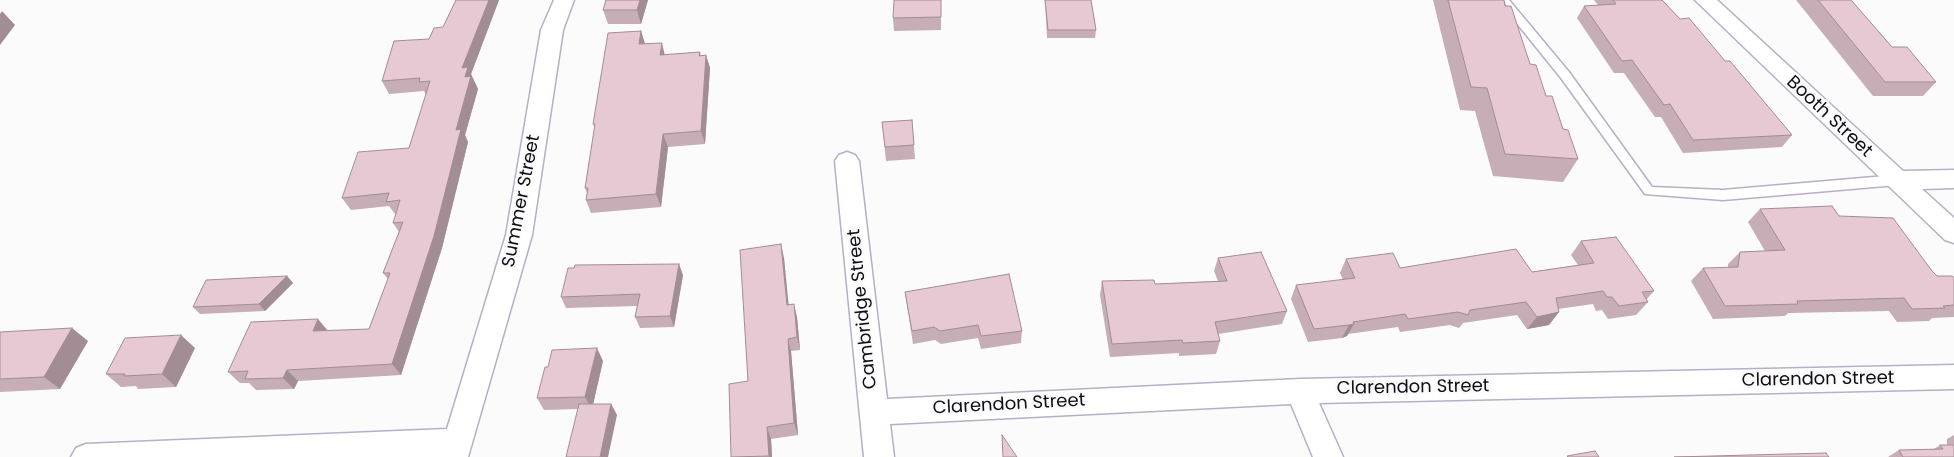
<!DOCTYPE html>
<style>
body{margin:0}
canvas{display:block;background:#fbfbfb}
</style>
<canvas width="1954" height="457"></canvas>
<script>
const ctx = document.querySelector('canvas').getContext('2d');
ctx.lineJoin = 'round';
function poly(rows) {
  const path = new Path2D();
  for (const r of rows) {
    path.moveTo(r[0], r[1]);
    for (let i = 2; i < r.length; i += 2) path.lineTo(r[i], r[i + 1]);
  }
  return path;
}
function trace(path, color, width, dash) {
  ctx.strokeStyle = color;
  ctx.lineWidth = width;
  ctx.lineCap = dash ? 'butt' : 'round';
  ctx.setLineDash(dash || []);
  ctx.stroke(path);
}
function fillPath(path, color) {
  ctx.fillStyle = color;
  ctx.fill(path, 'evenodd');
}
function write(font, color, halo, rows, align = 'center') {
  ctx.font = font + ' Poppins,sans-serif';
  ctx.lineWidth = 5;
  ctx.setLineDash([]);
  ctx.textBaseline = 'middle';
  ctx.strokeStyle = halo;
  ctx.fillStyle = color;
  for (const [text, x, y, turn = 0] of rows) {
    ctx.save();
    ctx.translate(x, y);
    ctx.rotate((+turn || 0) * Math.PI / 180);
    ctx.textAlign = isNaN(turn) ? turn : align;
    if (halo) ctx.strokeText(text, 0, 0);
    ctx.fillText(text, 0, 0);
    ctx.restore();
  }
}
const lane = poly([
 [1498,0,1509,0,1569,72,1652,187,1723,190,1897,175,1903,180,1897,185,1723,200,1645,194,1561,78,1498,0]
]);
const street = poly([
 [554,0,574,0,563,30,532,235,468,457,71,457,76,448,86,444,447,429,506,235,541,30,554,0],
 [1695,0,1717,0,1903,171,1954,170,1954,188,1922,189,1954,218,1954,243,1945,240,1695,0],
 [847,152,855,155,859,161,887,399,1300,379,1954,365,1954,389,1319,403,1343,457,1313,457,1291,404,890,424,894,457,864,457,835,161,839,155,847,152]
]);
trace(lane, '#b8aec7', 3);
trace(street, '#b8aec7', 3);
fillPath(lane, '#fff');
fillPath(street, '#fff');
fillPath(poly([
 [456,0,499,0,471,74,478,89,465,135,468,142,442,248,401,375,298,381,294,389,256,390,249,383,240,383,228,372,328,331,369,329,388,279,383,273,399,232,393,223,396,214,395,214,389,206,351,210,342,198,409,148,426,95,424,91,389,94,382,81,429,39,443,27],
 [606,0,648,0,641,24,608,24,603,10],
 [941,0,941,30,894,31,893,18],
 [1045,0,1091,0,1096,30,1095,38,1047,38],
 [1433,0,1504,0,1530,64,1578,159,1563,182,1493,176,1475,111,1460,110],
 [1594,0,1662,0,1680,19,1725,61,1792,135,1782,147,1683,153,1661,117,1655,117,1624,73,1614,73,1577,18,1584,6,1598,5],
 [1796,0,1851,0,1892,47,1936,82,1923,96,1873,96],
 [641,31,645,44,665,55,700,52,701,56,706,55,710,68,705,144,668,147,661,207,591,213,586,200,587,193,585,188,595,128,593,124],
 [912,120,915,159,886,161,882,122],
 [1760,209,1839,216,1932,271,1937,276,1954,278,1954,317,1932,318,1929,321,1897,322,1889,311,1788,313,1785,316,1713,319,1691,281,1703,268,1728,268,1728,264,1740,252,1765,251,1748,222],
 [1581,241,1654,291,1646,300,1648,302,1636,315,1608,319,1602,310,1596,311,1593,304,1558,309,1559,312,1549,325,1527,329,1517,315,1463,323,1459,328,1450,325,1400,332,1398,327,1348,334,1347,336,1342,338,1308,342,1291,299,1296,285,1343,280,1340,273,1346,259,1400,268,1532,272,1578,265,1571,255],
 [784,258,788,305,797,317,800,350,791,351,798,435,771,439,772,457,731,457],
 [1218,258,1287,311,1282,324,1218,334,1220,341,1216,354,1179,356,1179,353,1110,357,1100,295,1102,281,1155,284,1218,281,1214,271],
 [683,275,674,327,640,328,635,317,637,306,566,308,561,297],
 [287,276,293,283,265,311,200,314,193,307],
 [905,292,1022,331,1021,343,981,349,978,338,941,344,935,340,913,344],
 [0,332,88,341,60,389,0,392],
 [195,348,176,387,138,389,136,386,121,387,106,374],
 [603,361,593,404,611,404,617,415,578,409,544,410,537,398],
 [1954,435,1954,457,1888,457,1899,450,1934,449,1940,445,1947,445,1947,439]
]), '#c7adb5');
fillPath(poly([
 [489,0,499,0,471,74,478,89,465,135,468,142,442,248,401,375,392,364,456,130,465,77,462,68],
 [640,0,648,0,641,24,637,10],
 [2,11,15,25,0,45,0,14],
 [641,31,645,44,639,44],
 [662,43,665,56,660,55],
 [706,55,710,68,705,144,701,131],
 [663,134,668,147,661,207,656,194],
 [781,244,784,258,790,318,787,305],
 [679,264,683,275,674,327,670,316],
 [287,276,293,283,265,311,259,304],
 [794,304,797,317,800,350,797,337],
 [1559,312,1549,325,1527,329,1537,317],
 [318,319,328,331,313,331],
 [1354,324,1347,336,1342,338,1349,325],
 [72,328,88,341,60,389,44,377],
 [181,335,195,348,176,387,162,374],
 [788,339,791,351,798,435,794,423],
 [597,348,603,361,592,409,585,397],
 [287,370,298,381,294,389,283,378],
 [611,404,617,415,608,457,600,457],
 [767,427,771,439,772,457,769,457]
]), '#a28d94');
const building = poly([
 [456,0,489,0,462,68,468,67,465,77,471,76,456,130,461,129,434,236,392,364,287,370,283,378,245,379,248,371,228,372,251,322,318,319,313,331,369,329,390,273,383,273,403,222,393,223,400,200,386,202,389,193,342,198,358,152,409,148,430,81,419,82,420,78,382,81,394,41,429,39,434,28,443,27,456,0],
 [606,0,640,0,637,10,603,10,606,0],
 [894,0,941,0,941,17,893,18,894,0],
 [1045,0,1091,0,1096,30,1048,30,1045,0],
 [1448,0,1504,0,1505,6,1511,6,1530,64,1536,65,1546,96,1552,96,1563,129,1568,130,1578,159,1505,154,1487,88,1471,87,1448,0],
 [1613,0,1662,0,1680,19,1689,18,1725,61,1730,61,1792,135,1693,140,1670,104,1664,105,1632,60,1622,61,1584,6,1616,4,1613,0],
 [1818,0,1851,0,1892,47,1907,47,1936,82,1885,82,1818,0],
 [641,31,639,44,662,43,660,55,700,52,699,56,706,55,701,131,663,134,656,194,586,200,588,188,585,188,595,124,593,124,608,33,641,31],
 [912,120,914,145,885,147,882,122,912,120],
 [1832,206,1839,216,1893,218,1932,271,1937,276,1952,276,1954,278,1954,305,1943,306,1945,308,1912,309,1904,298,1797,301,1798,304,1725,306,1703,268,1738,267,1740,252,1785,250,1760,209,1832,206],
 [1616,237,1654,291,1642,292,1648,302,1619,306,1612,297,1607,297,1603,291,1556,298,1559,312,1537,317,1526,302,1470,310,1468,315,1458,312,1408,319,1405,314,1353,322,1354,324,1349,325,1314,329,1296,285,1355,278,1346,259,1393,253,1400,268,1516,249,1532,272,1594,263,1581,241,1616,237],
 [781,244,787,305,794,304,797,337,788,339,794,423,767,427,769,456,731,457,729,384,748,381,740,250,781,244],
 [1261,252,1287,311,1215,322,1220,341,1183,343,1182,340,1112,344,1102,281,1154,280,1155,284,1227,281,1218,258,1261,252],
 [679,264,670,316,635,317,640,294,561,297,568,268,574,268,575,265,679,264],
 [1009,274,1022,331,981,336,978,325,940,331,934,327,912,331,905,292,1009,274],
 [287,276,259,304,193,307,206,280,287,276],
 [72,328,44,377,0,379,0,332,72,328],
 [181,335,162,374,124,376,125,374,106,374,125,338,181,335],
 [597,348,585,397,537,398,545,367,548,367,552,350,597,348],
 [579,404,611,404,600,457,566,457,579,404],
 [1002,435,1017,457,1003,457,1002,435],
 [1940,445,1954,445,1954,457,1903,457,1899,450,1943,449,1940,445],
 [1595,451,1599,457,1568,457,1567,456,1595,451],
 [1826,453,1829,457,1674,457,1826,453]
]);
fillPath(building, '#e7c9d3');
trace(building, '#a28d94', 1);
write('18px', '#110d16', '#fbfbfb', [
 ["Booth Street",1829,117,43],
 ["Summer Street",522,201,-79],
 ["Cambridge Street",863,309,-96],
 ["Clarendon Street",1818,380,-1],
 ["Clarendon Street",1413,388,-1],
 ["Clarendon Street",1009,405,-3]
]);
</script>
